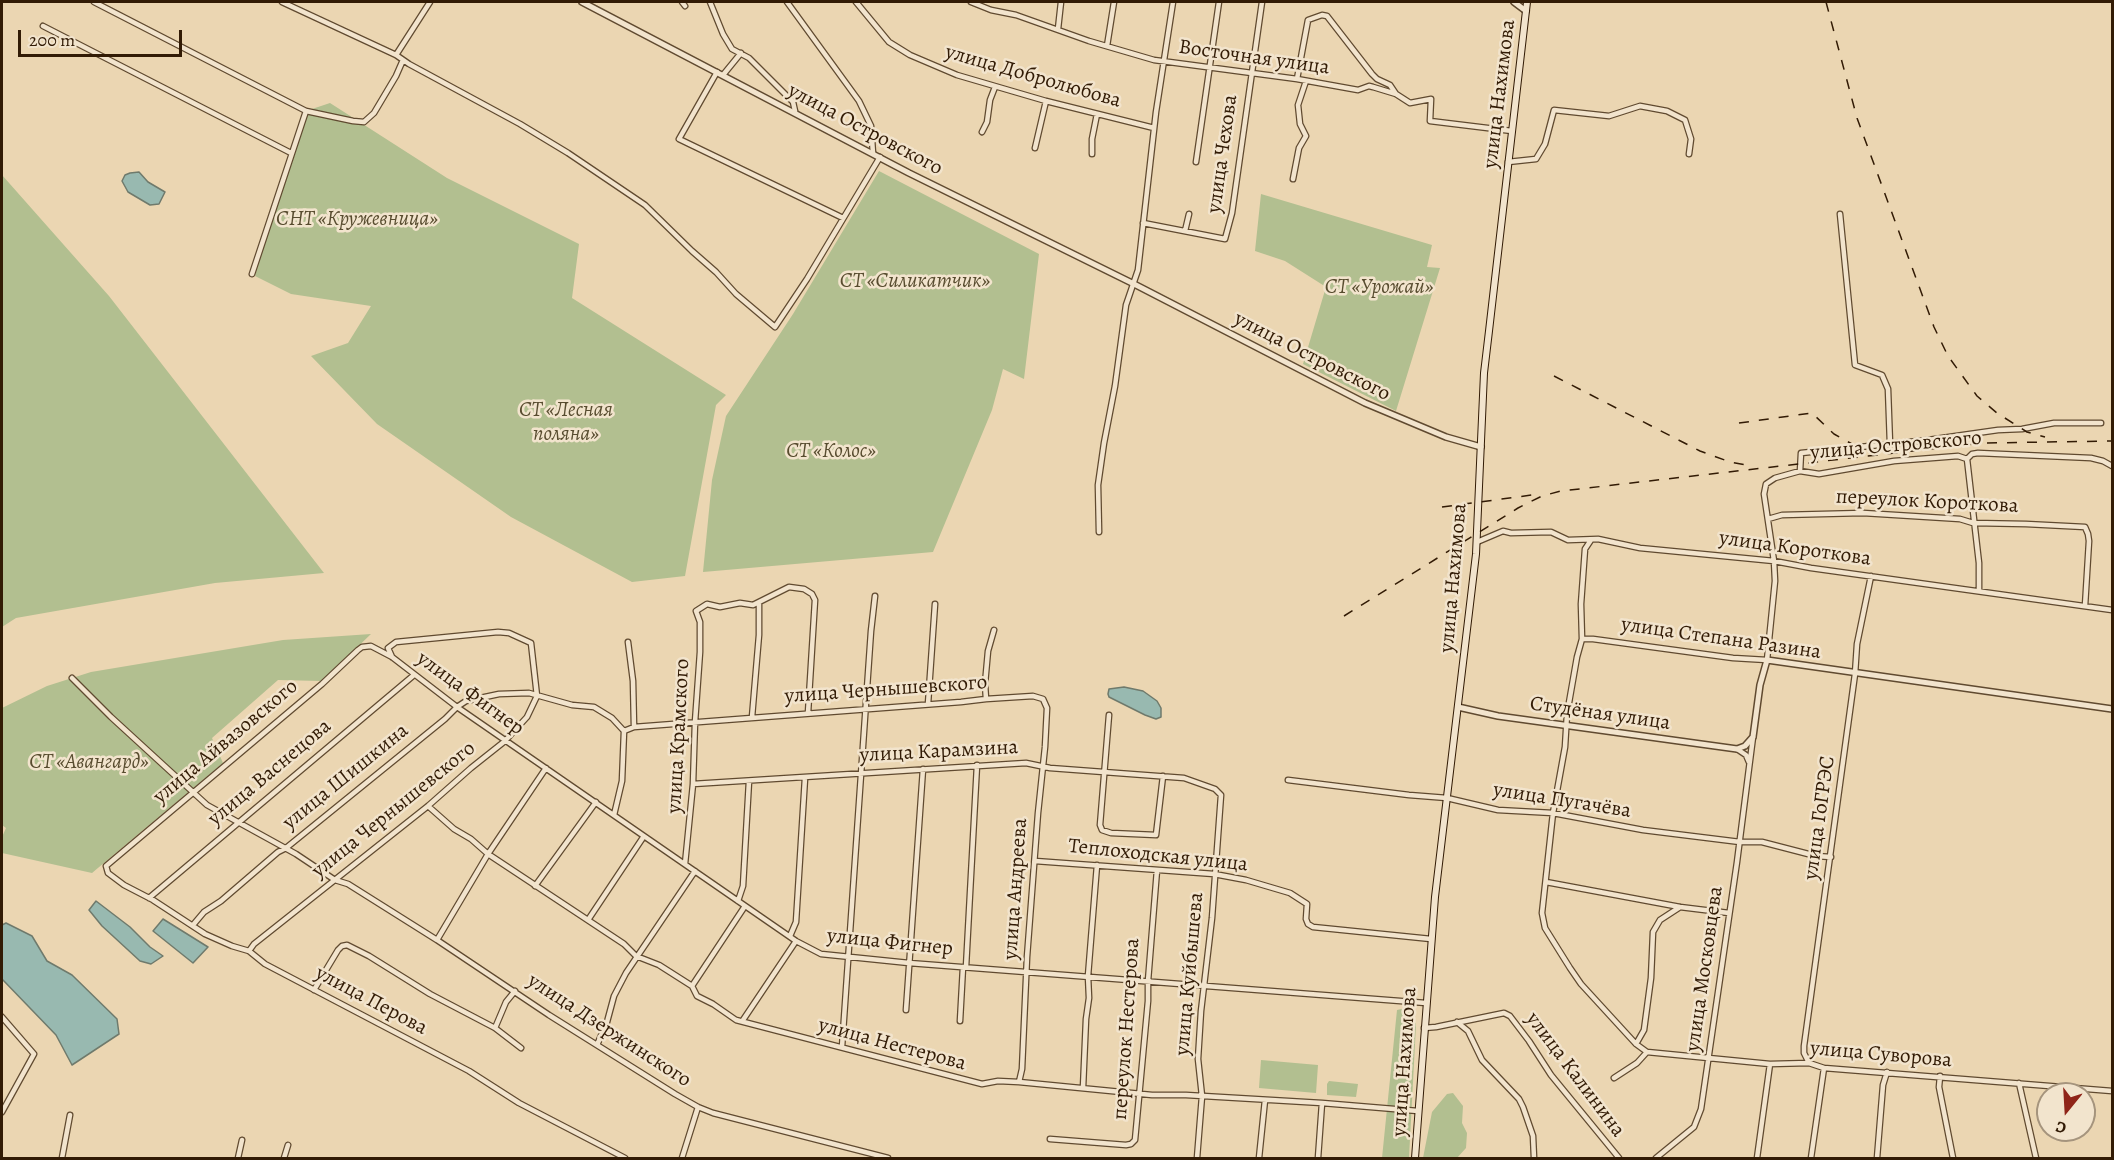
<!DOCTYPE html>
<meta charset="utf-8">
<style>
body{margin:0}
#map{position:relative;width:2114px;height:1160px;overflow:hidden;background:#ebd6b2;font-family:Alegreya,serif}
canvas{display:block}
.frame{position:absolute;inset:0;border:3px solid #321b05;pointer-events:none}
.north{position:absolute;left:2036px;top:1082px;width:60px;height:60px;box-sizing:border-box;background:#f2e4cd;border:2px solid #a5947d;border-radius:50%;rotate:198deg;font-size:16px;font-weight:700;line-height:24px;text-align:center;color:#321b05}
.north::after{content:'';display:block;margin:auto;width:21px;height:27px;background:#8f2418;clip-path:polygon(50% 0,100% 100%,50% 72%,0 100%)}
.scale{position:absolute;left:18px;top:30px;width:164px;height:27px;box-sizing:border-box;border:3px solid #321b05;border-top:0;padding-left:8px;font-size:18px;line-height:21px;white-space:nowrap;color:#321b05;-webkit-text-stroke:4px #f2e4cd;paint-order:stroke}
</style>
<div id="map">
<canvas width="2114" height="1160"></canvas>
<div class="frame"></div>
<div class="north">С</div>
<div class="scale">200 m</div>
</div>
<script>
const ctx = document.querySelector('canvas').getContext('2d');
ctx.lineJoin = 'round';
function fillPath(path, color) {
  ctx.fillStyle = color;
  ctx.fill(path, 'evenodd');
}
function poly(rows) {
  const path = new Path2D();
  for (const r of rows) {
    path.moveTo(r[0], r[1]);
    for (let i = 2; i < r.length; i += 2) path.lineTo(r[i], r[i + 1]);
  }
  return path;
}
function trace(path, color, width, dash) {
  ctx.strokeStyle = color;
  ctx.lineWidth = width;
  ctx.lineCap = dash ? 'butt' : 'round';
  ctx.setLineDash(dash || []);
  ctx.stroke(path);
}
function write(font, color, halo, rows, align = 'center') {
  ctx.font = font + ' Alegreya,serif';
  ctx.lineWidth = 5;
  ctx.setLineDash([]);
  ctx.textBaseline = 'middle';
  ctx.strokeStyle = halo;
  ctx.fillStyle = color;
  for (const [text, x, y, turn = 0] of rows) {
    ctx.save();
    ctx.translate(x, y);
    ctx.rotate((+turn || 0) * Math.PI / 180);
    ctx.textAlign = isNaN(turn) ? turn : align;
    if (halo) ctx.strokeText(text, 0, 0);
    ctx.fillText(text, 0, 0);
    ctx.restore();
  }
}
fillPath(poly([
 [330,103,447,178,579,244,572,298,726,395,716,405,685,576,632,582,511,517,377,424,311,356,348,343,371,306,291,294,255,276,277,199,306,111],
 [879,171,1039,254,1024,379,1003,369,992,410,933,552,703,572,712,480,726,416,793,314],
 [2,175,109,296,324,573,215,583,16,618,2,627],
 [1261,194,1432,245,1427,267,1440,268,1396,411,1303,364,1326,287,1285,261,1255,251],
 [371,634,322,681,278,680,212,738,223,763,92,873,2,853,2,837,6,828,2,825,2,708,47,686,91,672,283,640],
 [1410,1007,1416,1025,1409,1158,1382,1158,1397,1010],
 [1261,1060,1318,1065,1316,1093,1259,1088],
 [1329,1081,1358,1084,1356,1097,1327,1095,1327,1084],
 [1453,1093,1463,1106,1462,1123,1467,1133,1466,1148,1457,1158,1423,1158,1432,1112,1447,1094]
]), '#b2bf90');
const water = poly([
 [139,172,148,182,165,192,159,204,150,205,128,192,122,181,125,175,130,173,139,172],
 [1124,687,1143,691,1157,701,1161,708,1161,717,1156,719,1145,715,1109,697,1108,694,1109,689,1124,687],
 [96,901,130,927,150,947,163,956,151,964,140,961,102,926,89,910,96,901],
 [163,919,208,947,193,963,153,931,163,919],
 [6,923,32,936,47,961,72,975,117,1019,119,1034,72,1065,56,1035,2,979,2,925,6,923]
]);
fillPath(water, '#98b9b0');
trace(water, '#6f7a6c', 1.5);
const minor = poly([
 [94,2,306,111,353,121,364,122,374,113,396,76,403,60],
 [282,2,396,55,409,64,520,124,568,153,645,205,692,251,716,272,736,294,775,327,807,279,880,157],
 [682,2,685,6],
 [710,2,723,34,732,49,749,58,793,102,795,111],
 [787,2,859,101,871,126,873,153],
 [856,2,889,42,910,55,957,75,1046,101,1154,128],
 [971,2,991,10,1016,15,1089,41,1154,60,1297,79,1358,90,1369,86,1373,87,1396,94,1410,103,1431,99,1430,121,1512,131],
 [43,26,291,153],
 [1058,29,1061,2],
 [1107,46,1114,2],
 [396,55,430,2],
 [717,72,679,139,843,218],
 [723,75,741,53],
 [1297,79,1308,20,1322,15,1327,16,1372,74,1377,79,1390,85,1396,94],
 [982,132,987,122,990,100,995,87],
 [1035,148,1046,101],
 [1092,154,1092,139,1097,114],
 [1196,162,1219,2],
 [1508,162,1536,159,1545,144,1554,110,1609,116,1640,106,1667,111,1685,120,1691,139,1689,154],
 [1293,179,1299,148,1306,136,1300,124,1298,105,1306,81],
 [1840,214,1855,365,1882,375,1888,389,1890,444],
 [1143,223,1225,239,1232,213,1262,2],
 [1185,231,1189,214],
 [252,274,306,111],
 [1967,459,1972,454,1978,453,2091,458,2103,461,2112,466],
 [1967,459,1979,563,1979,591],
 [1800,471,1801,453,1928,440,1998,430,2022,429,2054,423,2101,423],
 [1768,519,1782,515,1863,513,1960,519,1973,523,2026,524,2085,527,2088,534,2089,541,2085,606],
 [1099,532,1098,485,1104,443,1115,386,1126,305,1138,270,1156,112,1173,2],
 [1591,540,1585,549,1581,604,1582,639,1577,657,1567,714,1565,747,1553,813,1542,913,1545,928,1570,968,1581,984,1636,1044,1647,1052,1770,1064,1809,1063,1824,1068,2112,1091],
 [1477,542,1503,531,1511,533,1551,532,1568,540,1598,539,1640,548,1774,561,1811,568,2112,610],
 [1582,639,1593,639,1733,658,1767,660,1775,581,1774,561,1764,494,1766,484,1775,478,1800,471,1819,474,1894,461,1958,456,1967,459],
 [628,642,633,681,634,727],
 [72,678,111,717,207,805,296,854,335,880,348,884,437,940,549,1015,675,1094,698,1107,713,1113,888,1158],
 [986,699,985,684,988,651,994,630],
 [928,704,935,604],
 [1109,715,1100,825,1102,830,1111,833,1156,835,1163,776],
 [752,717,759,635,759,604],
 [624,731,634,727,961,702,986,699,1033,696,1043,699,1047,708,1045,747,1038,813,1027,957,1022,1069,1019,1082],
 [1737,749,1746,755,1749,762],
 [1288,780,1409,795,1447,798,1498,810,1553,813,1643,830,1740,842,1762,842,1816,856,1831,857],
 [693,784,1026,763,1050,768,1184,778,1215,789,1221,795,1212,918,1201,1011,1198,1059,1202,1096,1197,1158],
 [428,806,454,829,471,839,488,854,624,944,636,956,659,965,692,986,697,996,713,1004,736,1020,982,1084,998,1081,1019,1082,1152,1095,1186,1095,1322,1103,1418,1111],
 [614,815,622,781,624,731],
 [1035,861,1214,874,1246,880,1290,893,1307,904,1306,919,1308,924,1313,927,1431,939],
 [685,864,693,784,695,722,700,652,700,622,696,611,707,604,720,607,740,603,753,605,789,587,804,589,812,594,815,600,808,713],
 [1546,882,1680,907,1729,913],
 [535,886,596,802],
 [149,898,414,675],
 [738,901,743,886,749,781],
 [588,920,644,836],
 [193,925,204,912,221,901,278,852,286,848,445,719,457,707,466,701,499,694,529,693,572,705,594,707,612,718,624,731],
 [790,936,796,922,805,778],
 [437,940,488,854,546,768],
 [249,951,254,944,428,806,471,768,505,741,527,717,537,696,531,643,509,633,498,632,396,642,388,648,392,657],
 [966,967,977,765],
 [692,986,745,906],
 [314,990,338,950,342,946,347,945,369,956,430,994,495,1028,521,1048],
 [906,1010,923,769],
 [2,1017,34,1054,2,1112],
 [743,1020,796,941],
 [960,1021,963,967],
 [1457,1022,1468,1031,1482,1060,1519,1099,1523,1107,1533,1136,1534,1158],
 [495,1028,506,1002,515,991],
 [1424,1028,1436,1027,1504,1013,1510,1016,1529,1041,1551,1075,1619,1158],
 [1636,1044,1644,1030,1651,978,1653,932,1660,920,1680,907],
 [597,1045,607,1022,614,996,626,973,695,871],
 [842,1047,871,631,875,596],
 [1809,1063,1804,1053,1804,1046,1855,674,1857,644,1871,576],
 [1940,1076,1939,1087,1953,1158],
 [1614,1078,1637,1063,1647,1052],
 [2019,1083,2036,1158],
 [1083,1088,1086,1019,1089,998,1088,976,1097,865],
 [1050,1139,1126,1145,1131,1144,1135,1140,1148,1001,1148,981,1157,870],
 [62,1158,70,1115],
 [238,1158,242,1140],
 [284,1158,288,1145],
 [625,1158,519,1103,469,1071,265,964,249,951,232,946,205,934,153,900,124,885,108,873,106,866,322,684,358,650,362,647,371,646,392,657,457,707,796,941,821,954,909,963,1426,1003],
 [682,1158,698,1107],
 [1259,1158,1265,1100],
 [1318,1158,1322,1103],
 [1656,1158,1694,1127,1701,1109,1737,862,1753,737],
 [1757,1158,1770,1064],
 [1811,1158,1824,1068],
 [1877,1158,1883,1085,1887,1072]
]);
const tertiary = poly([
 [582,2,909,173,1134,284,1365,403,1446,437,1481,447],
 [1514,2,1526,11],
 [1458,707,1498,716,1737,749,1745,746,1753,737,1760,685,1767,660,2112,709]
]);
const secondary = poly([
 [1415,1158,1435,897,1476,554,1484,373,1489,331,1527,2]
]);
trace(minor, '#604a30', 7);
trace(tertiary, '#604a30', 8);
trace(secondary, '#321b05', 8);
trace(minor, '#f2e4cd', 4.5);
trace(tertiary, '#f2e4cd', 5);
trace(secondary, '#f2e4cd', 6);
trace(poly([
 [1826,2,1857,118,1934,327,1948,356,1977,396,1997,413,2027,432,2045,437],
 [1554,376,1700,451,1730,462,1751,466],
 [1739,423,1812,413,1834,434,1852,444,1878,452],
 [1442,507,1532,495],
 [1344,616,1518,508,1542,496,1561,491,1983,443,2112,441]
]), '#321b05', 1.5, [10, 10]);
write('21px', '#321b05', '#f2e4cd', [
 ["Восточная улица",1254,58,8],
 ["улица Добролюбова",1033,77,16],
 ["улица Нахимова",1500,94,-83],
 ["улица Островского",865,130,28],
 ["улица Чехова",1223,154,-82],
 ["улица Островского",1312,357,27],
 ["улица Островского",1896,446,-5],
 ["переулок Короткова",1927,502,3],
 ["улица Короткова",1795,549,8],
 ["улица Нахимова",1454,578,-85],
 ["улица Степана Разина",1721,639,8],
 ["улица Чернышевского",886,690,-4],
 ["улица Фигнер",470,694,36],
 ["Студёная улица",1600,714,8],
 ["улица Крамского",679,736,-87],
 ["улица Айвазовского",226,742,-40],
 ["улица Карамзина",939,752,-3],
 ["улица Васнецова",270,773,-40],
 ["улица Шишкина",346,777,-39],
 ["улица Пугачёва",1562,801,9],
 ["улица Чернышевского",394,810,-39],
 ["улица ГоГРЭС",1820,818,-82],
 ["Теплоходская улица",1158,856,6],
 ["улица Андреева",1016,889,-86],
 ["улица Фигнер",890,943,6],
 ["улица Московцева",1705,969,-82],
 ["улица Куйбышева",1190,974,-85],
 ["улица Перова",371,1001,28],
 ["переулок Нестерова",1127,1029,-86],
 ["улица Дзержинского",609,1031,33],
 ["улица Нестерова",892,1045,15],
 ["улица Суворова",1881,1055,5],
 ["улица Нахимова",1405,1062,-86],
 ["улица Калинина",1575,1075,53]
]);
write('italic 21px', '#584c2f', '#f2e4cd', [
 ["СНТ «Кружевница»",357,220],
 ["СТ «Силикатчик»",915,282],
 ["СТ «Урожай»",1379,288],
 ["СТ «Лесная",566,411],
 ["поляна»",566,435],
 ["СТ «Колос»",831,452],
 ["СТ «Авангард»",89,763]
]);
</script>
